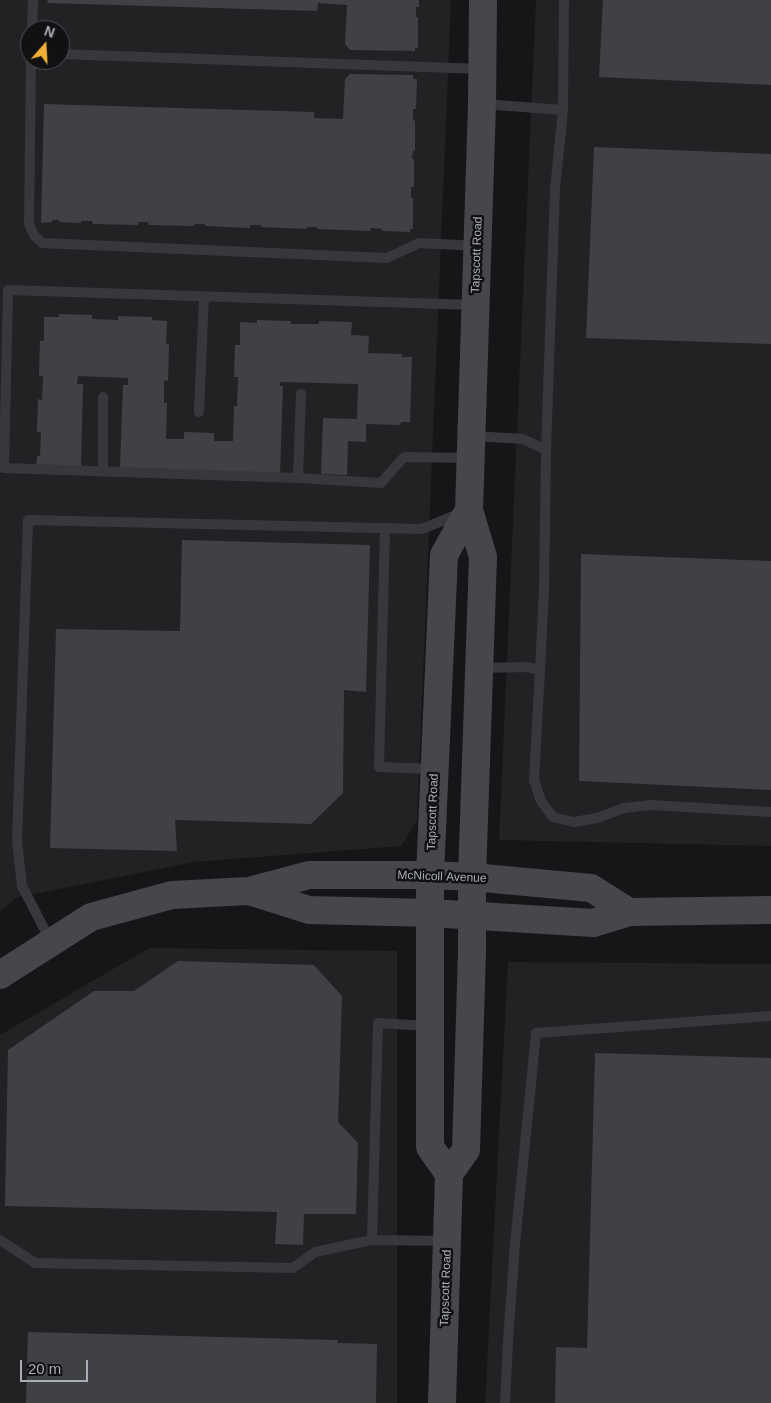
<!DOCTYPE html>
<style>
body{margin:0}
#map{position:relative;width:771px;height:1403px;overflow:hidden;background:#161618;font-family:Helvetica,sans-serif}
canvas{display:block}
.north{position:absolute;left:20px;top:20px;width:50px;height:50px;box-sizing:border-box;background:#111113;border:1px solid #4d4f55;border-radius:50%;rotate:19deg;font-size:14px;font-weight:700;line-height:20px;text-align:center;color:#a8adb8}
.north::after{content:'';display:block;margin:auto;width:18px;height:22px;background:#f2b134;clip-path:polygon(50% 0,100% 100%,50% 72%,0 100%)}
.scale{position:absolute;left:20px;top:1360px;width:68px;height:22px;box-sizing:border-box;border:2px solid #a8adb8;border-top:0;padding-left:6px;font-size:15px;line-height:18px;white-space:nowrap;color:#a8adb8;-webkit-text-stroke:4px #111113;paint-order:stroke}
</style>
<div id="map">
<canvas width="771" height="1403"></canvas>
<div class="north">N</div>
<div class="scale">20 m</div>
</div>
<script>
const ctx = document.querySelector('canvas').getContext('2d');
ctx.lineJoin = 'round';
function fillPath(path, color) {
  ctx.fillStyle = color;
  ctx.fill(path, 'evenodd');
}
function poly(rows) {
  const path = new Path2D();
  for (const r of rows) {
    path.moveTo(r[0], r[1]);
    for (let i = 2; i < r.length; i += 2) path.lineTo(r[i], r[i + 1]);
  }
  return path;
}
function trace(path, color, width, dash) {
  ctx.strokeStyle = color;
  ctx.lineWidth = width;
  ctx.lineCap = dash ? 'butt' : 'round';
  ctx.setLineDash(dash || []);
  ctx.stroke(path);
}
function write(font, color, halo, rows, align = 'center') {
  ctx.font = font + ' Helvetica,sans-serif';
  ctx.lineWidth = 5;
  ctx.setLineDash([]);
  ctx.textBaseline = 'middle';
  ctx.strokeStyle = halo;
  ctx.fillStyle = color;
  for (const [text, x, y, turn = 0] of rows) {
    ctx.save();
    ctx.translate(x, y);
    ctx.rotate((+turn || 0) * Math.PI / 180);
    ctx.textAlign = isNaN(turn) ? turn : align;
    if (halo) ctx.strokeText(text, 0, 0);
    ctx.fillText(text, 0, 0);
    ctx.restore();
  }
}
fillPath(poly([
 [0,0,451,0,417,821,401,846,193,862,18,897,0,911],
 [30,30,60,30,60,60,30,60],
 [536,0,771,0,771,846,499,840],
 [149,948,397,951,397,1403,0,1403,0,1035],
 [508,962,771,964,771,1403,485,1403]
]), '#222225');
fillPath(poly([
 [48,0,419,0,419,7,416,7,416,17,418,17,418,48,415,48,415,51,350,50,345,44,347,5,318,3,317,11,47,3],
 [603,0,771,0,771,85,599,77],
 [350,74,413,75,413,79,417,79,416,109,413,109,413,120,415,121,415,151,413,150,412,159,414,159,414,187,411,187,411,198,413,198,413,229,410,229,410,232,382,231,382,229,371,228,370,231,317,229,317,227,307,227,307,229,261,227,261,225,250,225,250,228,205,226,205,224,194,224,194,226,149,225,148,222,138,222,138,225,93,224,92,221,81,221,81,223,59,222,59,220,52,220,52,222,41,223,44,104,314,112,314,118,343,119,345,79],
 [594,147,771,154,771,344,586,338],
 [59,314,92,315,92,319,118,320,118,316,152,317,152,320,167,321,166,344,169,344,168,381,164,380,164,403,167,403,166,439,184,439,184,432,214,433,214,441,233,441,234,406,237,406,238,377,234,377,235,345,240,345,240,322,257,323,257,320,291,321,291,324,319,324,319,321,352,322,351,335,369,336,368,353,402,354,402,357,412,357,410,422,401,422,400,425,366,424,366,442,348,441,347,475,321,474,323,418,357,419,358,384,280,382,280,386,283,386,280,473,120,468,123,385,128,385,128,378,78,376,77,384,83,384,81,468,36,467,37,456,40,456,41,432,37,432,38,399,42,400,43,376,39,376,40,341,44,341,44,317,59,317],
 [182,540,370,545,366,692,344,690,343,793,311,824,175,820,177,851,50,848,56,629,180,631],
 [581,554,771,561,771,790,579,781],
 [178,961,314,965,342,996,338,1122,358,1143,356,1214,304,1214,303,1245,275,1244,277,1212,5,1206,8,1050,94,991,134,991],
 [595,1053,771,1058,771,1403,555,1403,556,1347,587,1348],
 [28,1332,338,1340,337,1343,377,1344,376,1403,26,1403]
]), '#404145');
trace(poly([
 [32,30,33,0],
 [60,54,481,69],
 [31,60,29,224,34,235,42,243,387,258,419,243,477,246],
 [563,110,564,0],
 [301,394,298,478,4,468,8,290,474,305],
 [103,397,103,472],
 [199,412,204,297],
 [473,436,523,439,546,450,555,189,563,110,483,104],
 [298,478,381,483,404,457,470,458],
 [385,528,379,767,434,769],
 [481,668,527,667,540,670,544,589,546,450],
 [540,670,534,780,541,801,553,817,574,822,597,818,624,808,651,805,771,812],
 [51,942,22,886,17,842,28,520,422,529,461,513],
 [429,1026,378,1023,372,1240,447,1241],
 [0,1240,35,1263,293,1268,315,1252,372,1240],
 [505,1403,508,1341,515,1244,536,1033,771,1016]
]), '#37383d', 10);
trace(poly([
 [249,891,309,910,430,913,593,923,629,912,771,910],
 [0,975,91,917,172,895,249,891,309,875,430,875,472,877,591,888,629,912],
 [449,1174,430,1147,430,875,444,555,469,510],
 [442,1403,449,1174,466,1150,472,951,472,877,483,557,469,510,482,104,483,0]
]), '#45474d', 28);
write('12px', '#a8adb8', '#111113', [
 ["Tapscott Road",477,255,-88],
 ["Tapscott Road",433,812,-88],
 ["McNicoll Avenue",442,877,2],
 ["Tapscott Road",446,1288,-88]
]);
</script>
